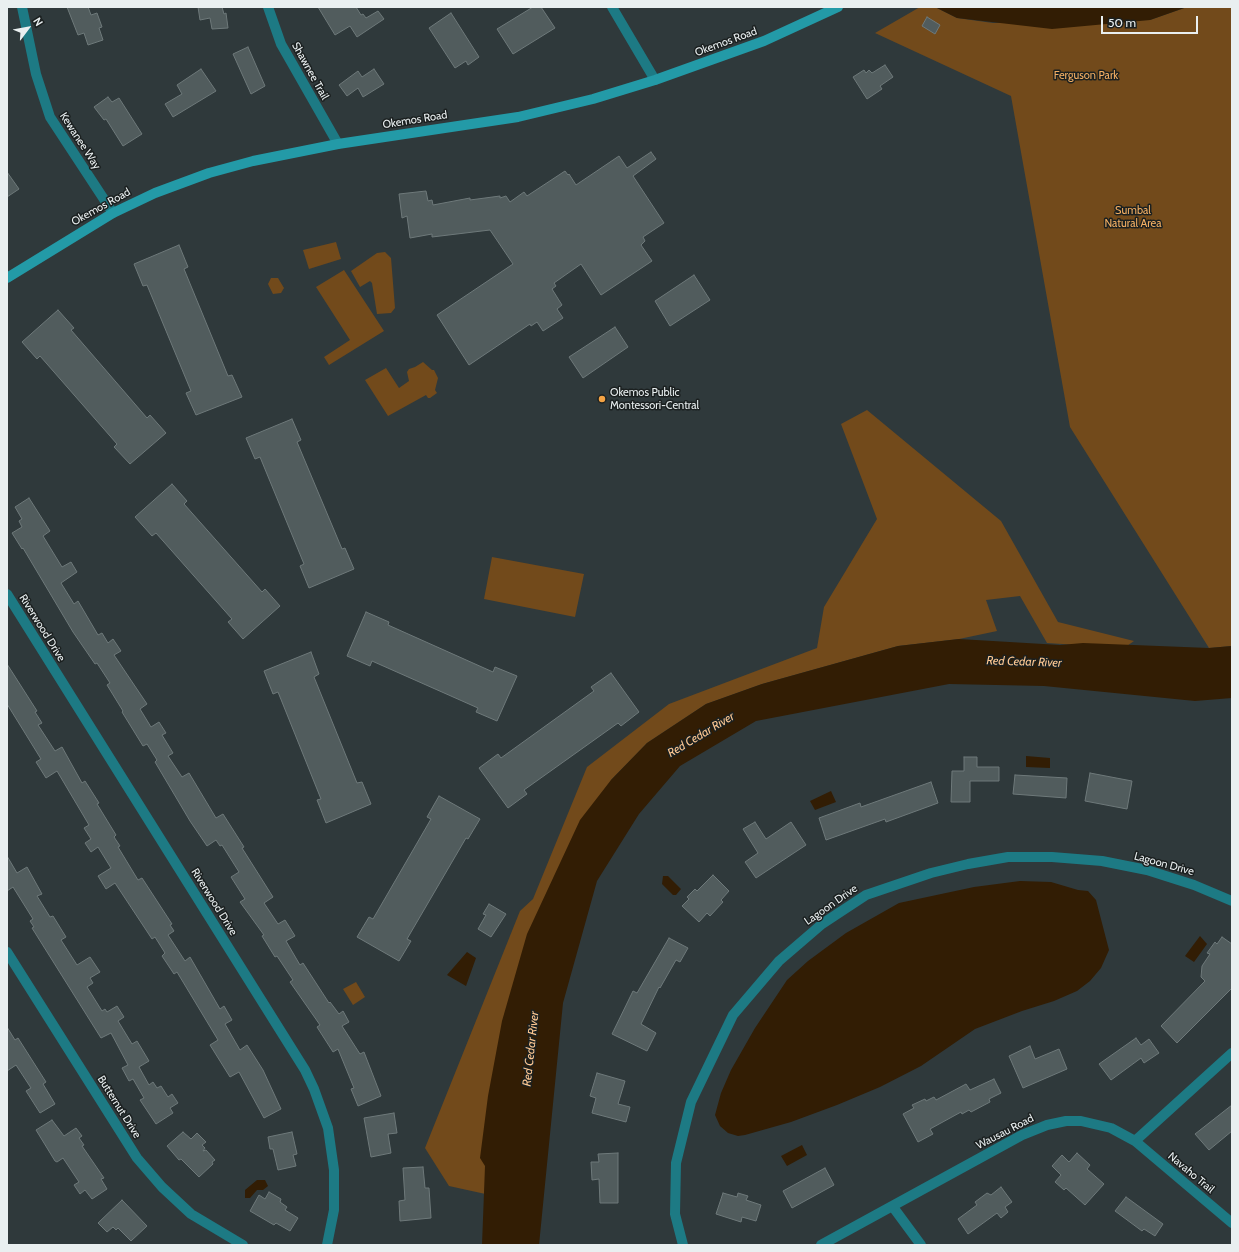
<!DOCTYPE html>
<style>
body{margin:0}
#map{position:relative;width:1239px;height:1252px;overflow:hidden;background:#2f393b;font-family:Cabin,sans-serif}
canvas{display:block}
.frame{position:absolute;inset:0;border:8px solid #e9eff0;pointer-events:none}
.north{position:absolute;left:8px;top:8px;width:40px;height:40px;-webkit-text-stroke:3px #1b2020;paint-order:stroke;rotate:58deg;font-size:11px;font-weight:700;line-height:16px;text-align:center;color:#e9eff0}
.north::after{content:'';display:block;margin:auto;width:14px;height:18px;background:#e9eff0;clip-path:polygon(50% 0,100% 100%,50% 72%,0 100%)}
.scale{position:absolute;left:1101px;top:16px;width:97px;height:18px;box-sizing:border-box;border:2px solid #e9eff0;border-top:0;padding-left:5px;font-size:12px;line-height:14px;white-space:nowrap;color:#e9eff0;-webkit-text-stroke:3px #1b2020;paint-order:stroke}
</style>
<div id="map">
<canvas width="1239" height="1252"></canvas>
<div class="frame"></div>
<div class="north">N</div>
<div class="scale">50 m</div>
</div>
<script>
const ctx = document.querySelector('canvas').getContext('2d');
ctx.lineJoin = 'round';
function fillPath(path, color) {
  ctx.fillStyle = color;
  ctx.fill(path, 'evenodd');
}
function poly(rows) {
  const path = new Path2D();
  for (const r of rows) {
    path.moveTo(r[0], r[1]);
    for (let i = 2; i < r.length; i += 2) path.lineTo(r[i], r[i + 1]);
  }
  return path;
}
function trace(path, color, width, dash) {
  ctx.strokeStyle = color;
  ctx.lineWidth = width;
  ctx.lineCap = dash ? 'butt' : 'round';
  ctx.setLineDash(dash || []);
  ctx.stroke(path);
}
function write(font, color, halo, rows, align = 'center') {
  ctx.font = font + ' Cabin,sans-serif';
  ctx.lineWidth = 3;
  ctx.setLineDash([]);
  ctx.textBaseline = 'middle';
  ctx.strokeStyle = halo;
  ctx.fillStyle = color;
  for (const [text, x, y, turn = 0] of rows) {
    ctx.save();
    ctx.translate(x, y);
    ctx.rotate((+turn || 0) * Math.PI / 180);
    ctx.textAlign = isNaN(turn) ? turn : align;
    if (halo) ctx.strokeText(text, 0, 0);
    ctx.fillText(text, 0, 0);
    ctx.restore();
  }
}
fillPath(poly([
 [920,7,935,7,957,18,993,23,1150,20,1187,7,1232,7,1232,646,1209,648,1070,427,1011,96,875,33],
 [336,242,341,259,309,269,303,250],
 [385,252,391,258,395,308,391,313,377,314,372,283,370,281,360,287,351,271,377,253],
 [344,270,384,331,329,365,324,357,350,340,316,287],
 [271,278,278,278,284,288,281,293,273,294,268,284],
 [423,362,432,370,434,370,438,378,435,390,437,393,430,398,428,398,426,395,388,416,365,380,386,368,399,388,409,381,407,372,409,369,415,367],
 [867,410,1001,521,1058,622,1134,641,1124,648,1047,643,1020,596,986,600,997,631,959,639,898,646,762,684,706,704,647,743,611,780,490,1195,449,1186,425,1148,520,911,533,899,587,767,669,704,817,648,824,607,877,519,841,424],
 [492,557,584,574,575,617,484,599],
 [356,982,365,997,353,1005,343,989]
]), '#724a1b');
fillPath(poly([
 [935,7,1187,7,1150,20,1052,29,957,18],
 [959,639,1060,645,1083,643,1209,648,1232,646,1232,698,1195,701,1044,686,949,684,756,721,680,766,639,814,597,881,563,1003,539,1245,482,1245,485,1166,480,1158,488,1096,502,1021,527,934,580,820,611,780,647,743,706,704,762,684,898,646],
 [1026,756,1050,758,1050,768,1026,767],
 [831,791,836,802,815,810,810,801],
 [663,876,668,876,681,889,676,895,673,895,662,884],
 [1020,881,1051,882,1078,890,1088,891,1096,900,1109,950,1101,968,1090,981,1077,991,1054,1001,1022,1011,975,1029,921,1066,880,1087,837,1105,791,1122,745,1135,738,1136,728,1133,720,1126,715,1115,721,1093,731,1070,755,1028,787,980,808,961,846,933,899,903,974,887],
 [1200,936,1207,944,1194,962,1185,956],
 [467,952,476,958,466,986,447,975],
 [802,1145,807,1155,787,1166,781,1156],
 [257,1180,265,1180,268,1186,263,1190,257,1190,250,1198,245,1198,245,1190]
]), '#321d04');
const building = poly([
 [67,7,88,7,91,15,97,13,102,27,99,28,103,40,88,45,84,33,78,35,67,7],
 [198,7,222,7,224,14,226,13,228,28,212,29,210,18,200,20,198,7],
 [318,7,356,7,361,15,363,14,366,18,378,11,384,19,357,37,350,26,335,35,318,7],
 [533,7,541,7,555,28,513,54,497,29,533,7],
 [451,13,479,57,468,65,466,61,455,68,429,28,451,13],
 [927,17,940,25,935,34,922,26,927,17],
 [248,47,265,86,251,94,233,54,248,47],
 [885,65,893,77,880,86,882,89,867,99,853,77,864,70,866,73,869,70,872,73,885,65],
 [201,69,216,91,173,117,165,104,182,94,177,85,201,69],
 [374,69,384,84,363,97,358,88,347,96,339,85,358,71,362,77,374,69],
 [108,97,112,102,119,98,142,134,123,146,106,119,104,120,94,107,108,97],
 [651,152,656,159,633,176,664,223,643,237,645,241,641,245,652,261,601,295,581,264,554,283,556,286,552,289,562,305,557,309,563,318,543,331,537,322,531,326,530,324,469,365,437,315,513,264,490,230,432,237,432,234,410,238,407,216,402,218,399,194,426,191,428,201,432,200,433,205,470,198,470,200,500,196,500,198,506,196,510,202,524,192,527,196,565,171,568,175,569,174,576,185,619,156,627,168,651,152],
 [7,172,19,189,7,197,7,172],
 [179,245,188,267,184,269,228,376,232,375,242,397,196,415,186,393,191,391,147,285,143,286,134,264,179,245],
 [694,275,710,300,670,326,655,301,694,275],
 [58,310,74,328,71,330,147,418,150,415,166,433,130,464,114,447,117,444,40,356,37,359,22,342,58,310],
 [615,327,628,347,583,378,569,357,615,327],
 [292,419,301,440,297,442,342,549,345,548,354,569,309,588,300,566,304,564,260,457,255,459,246,438,292,419],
 [172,484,187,501,184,504,262,592,265,589,280,606,243,639,228,622,232,619,156,533,152,536,135,517,172,484],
 [29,498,50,531,43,536,62,567,71,562,77,572,61,583,74,604,78,601,98,635,102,633,108,643,113,639,121,651,114,655,147,704,140,709,151,727,159,722,166,733,162,735,173,753,168,756,182,777,189,773,216,818,223,814,244,847,242,848,273,897,264,903,278,924,285,920,295,936,286,941,300,965,303,963,329,1003,330,1002,339,1014,343,1011,349,1022,342,1026,360,1054,364,1052,381,1096,358,1106,351,1089,354,1088,338,1049,333,1052,317,1027,320,1025,290,982,293,980,277,956,275,957,262,936,264,935,240,902,245,899,231,877,239,872,222,845,220,846,216,840,207,846,190,821,155,762,157,760,147,744,143,746,122,712,123,711,107,685,110,683,97,663,95,664,73,632,23,548,22,549,12,533,22,527,19,521,22,519,15,507,29,498],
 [366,612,389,622,388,625,493,672,495,667,517,676,497,721,476,712,478,708,372,661,370,666,347,656,366,612],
 [311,652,319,674,314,677,357,783,362,782,371,804,326,823,317,800,321,799,278,692,273,694,264,671,311,652],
 [7,664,37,711,35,712,42,723,38,725,55,751,62,747,82,783,85,781,99,803,97,804,116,835,114,837,120,846,118,847,138,880,142,878,172,924,170,925,174,931,168,935,185,961,190,957,220,1009,224,1006,232,1020,225,1024,240,1050,247,1045,263,1070,281,1109,264,1118,239,1072,230,1077,210,1045,218,1040,177,972,174,974,162,956,165,953,155,937,152,939,115,883,106,889,98,876,111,868,98,847,91,852,85,843,91,839,84,828,89,825,57,771,46,778,36,762,41,759,7,704,7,664],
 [611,673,639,712,621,726,618,723,524,790,527,794,508,808,479,768,498,754,501,758,594,691,591,687,611,673],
 [964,757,977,757,977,767,999,767,999,781,970,781,970,802,951,802,952,771,964,771,964,757],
 [1090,773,1132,781,1127,809,1085,801,1090,773],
 [1015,775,1067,778,1066,798,1013,794,1015,775],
 [931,782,938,803,886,822,885,819,826,840,819,818,860,803,861,807,931,782],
 [439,796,480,819,468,839,466,838,407,939,411,941,399,961,357,937,369,917,373,919,431,819,427,817,439,796],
 [755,822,766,839,791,822,806,845,756,878,745,862,758,853,743,829,755,822],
 [7,856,17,873,27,867,42,894,37,896,50,917,53,916,66,937,61,940,77,965,90,957,100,972,90,978,93,983,87,987,102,1011,105,1009,107,1012,117,1006,124,1017,118,1021,132,1044,137,1041,149,1061,139,1067,149,1085,153,1082,157,1088,161,1086,168,1097,172,1094,178,1103,170,1108,173,1113,156,1124,140,1100,144,1098,133,1079,129,1081,122,1068,128,1065,111,1033,101,1038,32,928,34,927,30,921,33,919,13,887,7,891,7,856],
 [713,875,729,891,721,900,723,902,710,916,707,913,699,922,682,906,689,899,687,897,695,889,697,891,713,875],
 [489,904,506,914,491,937,478,929,486,915,483,914,489,904],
 [1222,937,1232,944,1232,988,1177,1043,1161,1026,1205,981,1201,977,1202,966,1210,954,1207,953,1215,942,1217,944,1222,937],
 [669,938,688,948,680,962,676,960,660,988,659,987,641,1024,656,1033,647,1051,612,1034,633,991,637,993,669,938],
 [7,1027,15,1040,18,1038,46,1082,43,1084,55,1104,40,1113,26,1091,31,1088,16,1065,7,1071,7,1027],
 [1136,1038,1141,1045,1149,1039,1159,1053,1144,1063,1141,1058,1111,1080,1099,1064,1136,1038],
 [1030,1046,1035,1059,1059,1049,1067,1069,1023,1088,1009,1056,1030,1046],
 [597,1073,625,1081,618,1104,630,1107,626,1122,592,1113,596,1098,590,1096,597,1073],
 [994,1079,1001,1093,989,1099,990,1102,971,1112,969,1110,962,1114,961,1112,930,1129,933,1134,918,1142,903,1114,914,1108,912,1105,925,1099,926,1101,934,1097,936,1100,966,1084,970,1090,994,1079],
 [1232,1105,1232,1131,1209,1150,1195,1134,1232,1105],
 [394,1113,397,1133,388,1134,391,1153,371,1157,364,1118,394,1113],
 [52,1120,64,1136,76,1128,82,1136,79,1138,84,1145,82,1146,104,1178,101,1179,107,1189,92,1199,85,1190,80,1194,74,1185,79,1182,63,1158,57,1162,55,1161,36,1130,52,1120],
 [183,1132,191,1139,197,1133,206,1142,202,1145,205,1148,203,1151,206,1150,215,1160,212,1162,213,1164,199,1177,181,1159,179,1160,167,1146,183,1132],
 [292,1132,297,1154,293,1155,296,1166,278,1170,273,1149,270,1149,268,1137,292,1132],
 [618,1153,618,1203,600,1203,599,1179,592,1180,591,1162,599,1162,598,1154,618,1153],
 [1077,1153,1090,1165,1087,1169,1104,1184,1085,1205,1066,1188,1064,1190,1055,1182,1061,1175,1052,1166,1062,1155,1069,1162,1077,1153],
 [423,1167,425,1188,429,1188,431,1218,400,1221,399,1201,405,1200,403,1168,423,1167],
 [825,1168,834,1185,792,1208,783,1191,825,1168],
 [1001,1187,1012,1202,1005,1207,1008,1212,1001,1218,997,1213,968,1234,958,1219,977,1205,975,1202,987,1193,991,1195,1001,1187],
 [269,1192,281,1199,280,1202,287,1207,285,1210,298,1218,290,1231,276,1223,274,1225,250,1211,259,1195,265,1199,269,1192],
 [723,1193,737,1197,738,1193,748,1196,746,1200,761,1205,756,1221,742,1217,741,1222,716,1214,723,1193],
 [1126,1197,1163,1224,1155,1236,1144,1229,1142,1231,1115,1211,1126,1197],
 [122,1200,147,1226,131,1241,118,1228,116,1230,113,1227,107,1232,98,1223,122,1200]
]);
fillPath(building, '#515c5d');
trace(building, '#6e797a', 1);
trace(poly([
 [22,7,36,74,50,117,113,213],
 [268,7,281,44,338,144],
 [7,594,305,1070,314,1089,328,1128,334,1170,334,1210,327,1245],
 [7,952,137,1158,162,1187,191,1214,243,1245],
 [1135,1141,1232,1053],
 [893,1207,921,1245],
 [683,1245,675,1214,676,1163,691,1102,733,1015,779,961,822,924,866,895,931,873,968,864,1008,857,1052,857,1102,861,1147,870,1194,885,1232,901],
 [821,1245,1022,1135,1047,1125,1066,1121,1081,1121,1111,1128,1135,1141,1232,1223]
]), '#1d7a84', 10);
trace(poly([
 [612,7,655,80]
]), '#1d7a84', 10);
trace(poly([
 [7,278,113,213,155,193,209,173,253,161,338,144,518,117,593,99,655,80,764,41,838,7]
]), '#239aa7', 10);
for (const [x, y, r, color] of [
 [602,399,4,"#f4a344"]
]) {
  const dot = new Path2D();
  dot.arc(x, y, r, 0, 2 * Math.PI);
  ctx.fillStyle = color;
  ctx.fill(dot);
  trace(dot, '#1b2020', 1.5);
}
write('11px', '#e9eff0', '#1b2020', [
 ["Okemos Road",726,42,-20],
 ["Shawnee Trail",310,71,61],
 ["Okemos Road",415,120,-9],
 ["Kewanee Way",80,141,57],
 ["Okemos Road",101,207,-29],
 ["Riverwood Drive",42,628,58],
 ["Lagoon Drive",1164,864,15],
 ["Riverwood Drive",214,902,58],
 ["Lagoon Drive",831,905,-35],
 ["Butternut Drive",119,1107,58],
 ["Wausau Road",1005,1132,-27],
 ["Navaho Trail",1191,1173,40]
]);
write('11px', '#f4af63', '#1b2020', [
 ["Ferguson Park",1086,76],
 ["Sumbal",1133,211],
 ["Natural Area",1133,224]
]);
write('11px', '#e9eff0', '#1b2020', [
 ["Okemos Public",610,393],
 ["Montessori-Central",610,406]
], 'left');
write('italic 12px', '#fec892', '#1b2020', [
 ["Red Cedar River",1024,662,2],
 ["Red Cedar River",701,735,-31],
 ["Red Cedar River",531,1049,-84]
]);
</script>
